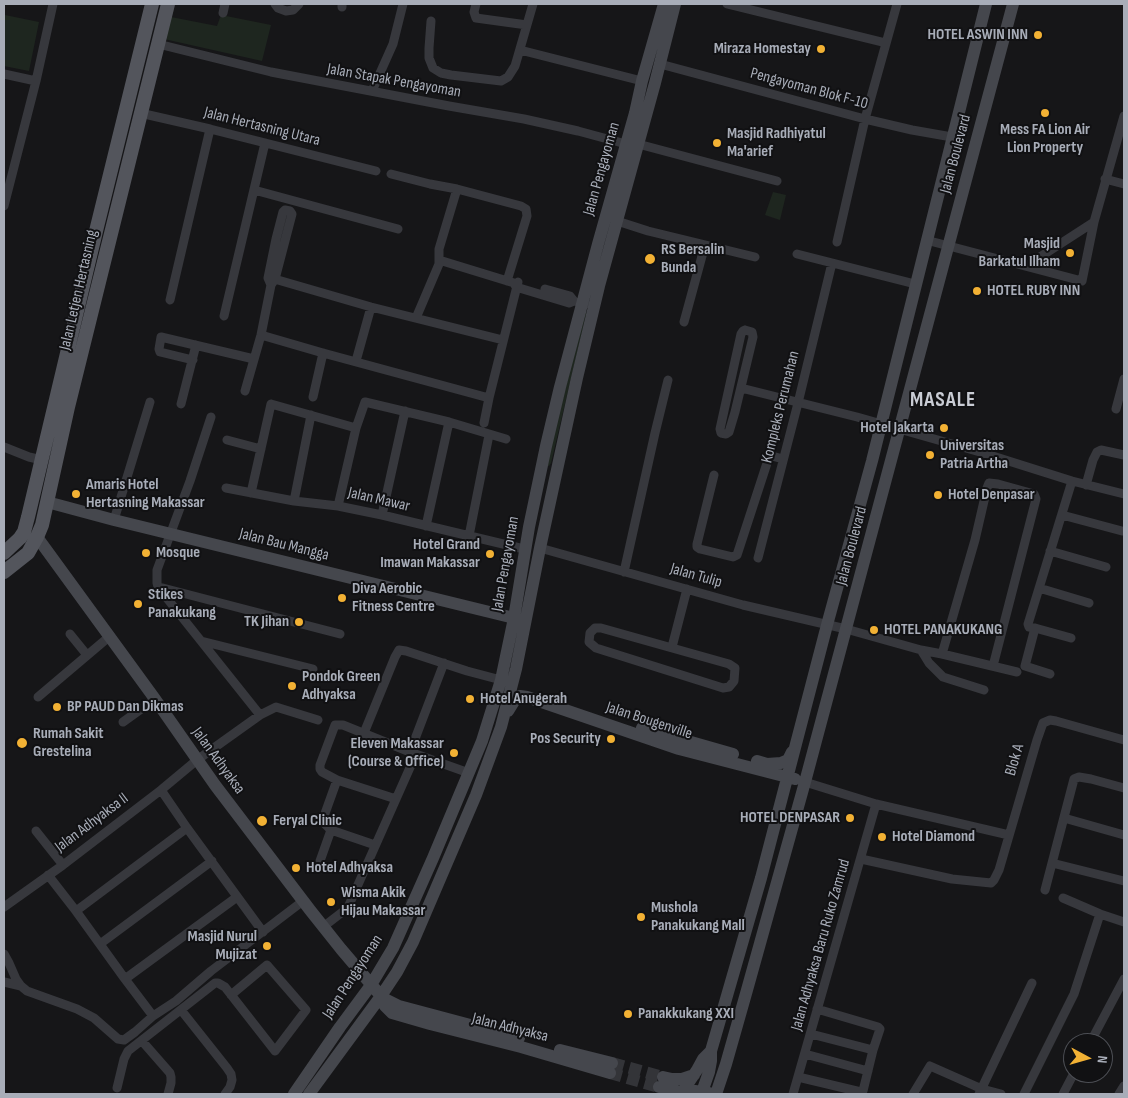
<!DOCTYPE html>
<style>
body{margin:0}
#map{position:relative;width:1128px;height:1098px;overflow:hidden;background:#161618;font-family:"Sofia Sans Condensed",sans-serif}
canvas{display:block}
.frame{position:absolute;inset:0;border:5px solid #a8adb8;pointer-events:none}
.north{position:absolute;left:1063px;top:1033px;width:50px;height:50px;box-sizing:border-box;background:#111113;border:1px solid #4d4f55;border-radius:50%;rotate:96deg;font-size:14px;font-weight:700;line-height:20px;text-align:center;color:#a8adb8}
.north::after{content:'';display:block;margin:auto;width:18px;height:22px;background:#f2b134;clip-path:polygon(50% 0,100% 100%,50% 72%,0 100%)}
</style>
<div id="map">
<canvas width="1128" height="1098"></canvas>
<div class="frame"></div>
<div class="north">N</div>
</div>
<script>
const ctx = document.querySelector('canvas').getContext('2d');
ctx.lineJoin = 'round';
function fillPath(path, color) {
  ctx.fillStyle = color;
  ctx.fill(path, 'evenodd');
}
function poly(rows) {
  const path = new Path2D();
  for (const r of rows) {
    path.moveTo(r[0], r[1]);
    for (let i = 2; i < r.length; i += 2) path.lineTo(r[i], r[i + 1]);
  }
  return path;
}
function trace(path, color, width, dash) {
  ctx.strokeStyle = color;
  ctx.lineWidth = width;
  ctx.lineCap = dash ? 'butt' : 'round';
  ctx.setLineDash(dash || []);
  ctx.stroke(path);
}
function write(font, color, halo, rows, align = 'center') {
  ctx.font = font + ' "Sofia Sans Condensed",sans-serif';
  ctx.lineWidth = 4;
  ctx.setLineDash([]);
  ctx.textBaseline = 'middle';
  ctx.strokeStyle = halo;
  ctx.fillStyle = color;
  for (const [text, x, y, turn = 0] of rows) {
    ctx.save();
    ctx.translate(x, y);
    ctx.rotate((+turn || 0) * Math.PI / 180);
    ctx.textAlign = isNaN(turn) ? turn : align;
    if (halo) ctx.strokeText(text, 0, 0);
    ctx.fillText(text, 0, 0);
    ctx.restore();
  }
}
fillPath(poly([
 [5,15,39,22,29,71,4,66,4,24],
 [221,15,271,25,262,61,164,39,171,17,217,26],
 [773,192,786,195,780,220,765,215],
 [587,311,551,463,549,466,546,466,584,314]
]), '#1e261f');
trace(poly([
 [612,1063,663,1077],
 [610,1073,659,1087]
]), '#333438', 12, [12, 6]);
trace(poly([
 [275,4,278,8,286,11,293,10,299,4],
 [342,4,342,7],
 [476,4,474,12,476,18,527,25],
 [727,4,886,43],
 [223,13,225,4],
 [431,21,429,48,429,58,433,68,441,73,451,75,501,81,508,77,515,66,533,4],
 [158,44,271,72,449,106,524,119,578,131,626,144],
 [520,50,642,81],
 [660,64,865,119,912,130,952,137],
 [4,74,36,81],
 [372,91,393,44,403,4],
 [140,113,210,129,376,171],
 [638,144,777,181],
 [391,174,430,184,457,189,521,206,526,209,527,216,507,281],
 [1105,179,1124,184],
 [254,190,398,229],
 [4,206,36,81,53,4],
 [617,221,648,231,755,257],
 [926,240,1082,281,1094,222,1124,116],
 [837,242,865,119,897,4],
 [797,254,915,284],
 [439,260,514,283,516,287,569,303,574,301,586,304],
 [1026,266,1094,222],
 [271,278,371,307,503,340],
 [545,289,570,296,574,301],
 [170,300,210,129],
 [224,316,265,143],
 [416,318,439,264,439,249,457,189],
 [684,322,705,245],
 [745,330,752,332,753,337,735,412,729,432,726,434,721,433,720,429,741,334,743,331,745,330],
 [261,335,323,353,489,398],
 [193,360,160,352,159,349,161,337,254,359],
 [356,361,371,307],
 [741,388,857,417,980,452,1072,481,1124,494],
 [245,391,261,335,271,285,275,279,292,214,290,211,285,210,283,212,276,239,268,278,271,285],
 [313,397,323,353],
 [181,404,196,345],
 [1116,409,1124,379],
 [211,417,190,481,157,570,157,583,158,587,260,715],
 [484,423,489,398,518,282],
 [227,440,261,449],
 [4,447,29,457,42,460],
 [714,475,697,544,697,547,700,549,733,557,737,555,769,457,772,456,783,459],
 [1086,485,1093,460,1097,452,1101,450,1124,455],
 [226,488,294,501,338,506,382,515,524,549],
 [251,493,271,404,356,428],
 [294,501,311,415],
 [338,506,356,428,365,402,449,422,506,439],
 [382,515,405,411],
 [1062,515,1122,531],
 [114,520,150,402],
 [426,526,449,422],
 [469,536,489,435],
 [540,548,743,605,846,629,921,650,942,654,1017,672],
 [1050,551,1106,567],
 [758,558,798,403,832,263],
 [624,572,655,433,668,380],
 [159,587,340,634],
 [1039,588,1089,603],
 [595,628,601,628,729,664,735,668,734,681,729,687,723,688,596,648,589,642,590,633,595,628],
 [1035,628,1071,638],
 [70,634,87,655],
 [201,641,313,669],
 [672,647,687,589],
 [921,650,929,663,943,677,984,690],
 [942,654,975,540,987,488,989,483,998,484,1034,494,1036,499,993,666],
 [1050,674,1025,666,1035,628,1029,627,1028,624,1072,481],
 [38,697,110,636],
 [123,722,155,699],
 [364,733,395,657,399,650,406,651,467,671,501,680],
 [410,752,444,663],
 [337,780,323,819,323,822,331,830,375,845],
 [805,782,876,804,1009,835],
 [161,790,187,828,263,932],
 [396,799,337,780,322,772,320,769,320,765,335,725,343,725,410,752,469,773],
 [1064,818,1124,835],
 [36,831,63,865],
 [861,859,952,879,991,883,994,880,999,870,1037,740,1043,723,1050,720,1056,721,1124,740],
 [320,861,331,830],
 [1052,863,1124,881],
 [48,875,76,911,125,979,153,1016],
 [1045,890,1074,779,1079,777,1091,779,1124,788],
 [1063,898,1100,914,1124,922],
 [4,907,63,865,161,790,197,760,260,715,276,707,318,720],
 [76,911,187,828],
 [323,927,345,910,349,905,416,754],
 [100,944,212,861],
 [4,954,9,963,16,979,21,986,27,991,77,1009,94,1018,118,1039,124,1040,135,1032,153,1016,176,1001,211,971,303,901],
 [125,979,237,897],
 [4,982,21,986],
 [181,1010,227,1068,231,1074,232,1080,230,1087,225,1094],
 [811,1034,873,1050,880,1029,878,1027,817,1009],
 [142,1041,170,1073,171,1077,171,1083,168,1094],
 [1090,1043,1124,979],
 [805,1054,868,1071],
 [798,1077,861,1092,863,1091,873,1050],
 [117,1088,124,1059,128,1051,215,983,218,983,225,987,275,1051,306,1010,267,965,231,995],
 [793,1094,876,804],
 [913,1094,930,1066,982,1089,1001,1094],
 [979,1094,1032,983],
 [1024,1094,1074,994,1100,914],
 [1063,1094,1074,1073],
 [1119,1094,1124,1086]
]), '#37383d', 9);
trace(poly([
 [47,502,114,520,514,618],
 [37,537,155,699,215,785,310,910,341,949,381,996,385,1006,392,1013,430,1024,521,1047,610,1073],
 [508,711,516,698,520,696,527,697,679,749,795,779],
 [642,728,733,754],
 [757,761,767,764,781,763,788,760,792,752],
 [383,998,399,1006,519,1038],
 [560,1050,612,1063],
 [663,1077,672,1079,682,1079,694,1075],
 [659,1087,682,1092,695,1091,709,1093],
 [702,1092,709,1072,711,1061,711,1051,761,878,827,625,872,461,986,4],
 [294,1094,340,1027,371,985,393,948,433,858,482,741,501,680,514,618,529,527,546,446,560,387,598,244,635,113,642,81,664,4],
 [309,1094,381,996,397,972,413,942,476,795,501,727,516,669,540,548,577,378,599,286,655,83,675,4],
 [681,1094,697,1070,703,1059,711,1051],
 [716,1094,726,1064,747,990,805,782,1013,4]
]), '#45474d', 12);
trace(poly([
 [4,553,20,538,24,532,28,517,97,227,152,4],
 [4,572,28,553,37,537,42,525,68,407,168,4]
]), '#53555c', 14);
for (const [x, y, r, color] of [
 [1038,35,5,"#f2b134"],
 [821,49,5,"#f2b134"],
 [1045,113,5,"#f2b134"],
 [717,143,5,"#f2b134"],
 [1070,253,5,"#f2b134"],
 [650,259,6,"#f2b134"],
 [977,291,5,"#f2b134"],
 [944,428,5,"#f2b134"],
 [930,455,5,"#f2b134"],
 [76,494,5,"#f2b134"],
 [938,495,5,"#f2b134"],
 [146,553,5,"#f2b134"],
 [490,554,5,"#f2b134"],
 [342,598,5,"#f2b134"],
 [138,604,5,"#f2b134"],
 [299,622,5,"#f2b134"],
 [874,630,5,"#f2b134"],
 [292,686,5,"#f2b134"],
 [470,699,5,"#f2b134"],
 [57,707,5,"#f2b134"],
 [611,739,5,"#f2b134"],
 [22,743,6,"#f2b134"],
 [454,753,5,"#f2b134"],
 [850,818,5,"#f2b134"],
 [262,821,6,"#f2b134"],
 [882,837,5,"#f2b134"],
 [296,868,5,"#f2b134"],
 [331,902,5,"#f2b134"],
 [641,917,5,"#f2b134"],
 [267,946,5,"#f2b134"],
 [628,1014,5,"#f2b134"]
]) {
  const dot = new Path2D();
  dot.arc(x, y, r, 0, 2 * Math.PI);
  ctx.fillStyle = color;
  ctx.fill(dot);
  trace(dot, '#111113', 2);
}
write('bold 16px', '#a8adb8', '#111113', [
 ["HOTEL ASWIN INN",1028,35,"right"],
 ["Miraza Homestay",811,49,"right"],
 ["Mess FA Lion Air",1045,130,"center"],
 ["Lion Property",1045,148,"center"],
 ["Masjid Radhiyatul",727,134],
 ["Ma'arief",727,152],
 ["Masjid",1060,244,"right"],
 ["Barkatul Ilham",1060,262,"right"],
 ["RS Bersalin",661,250],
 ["Bunda",661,268],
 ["HOTEL RUBY INN",987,291],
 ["Hotel Jakarta",934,428,"right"],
 ["Universitas",940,446],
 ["Patria Artha",940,464],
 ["Amaris Hotel",86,485],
 ["Hertasning Makassar",86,503],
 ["Hotel Denpasar",948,495],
 ["Hotel Grand",480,545,"right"],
 ["Imawan Makassar",480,563,"right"],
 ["Mosque",156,553],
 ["Diva Aerobic",352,589],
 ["Fitness Centre",352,607],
 ["Stikes",148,595],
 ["Panakukang",148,613],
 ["TK Jihan",289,622,"right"],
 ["HOTEL PANAKUKANG",884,630],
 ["Pondok Green",302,677],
 ["Adhyaksa",302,695],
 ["Hotel Anugerah",480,699],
 ["BP PAUD Dan Dikmas",67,707],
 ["Rumah Sakit",33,734],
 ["Grestelina",33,752],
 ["Pos Security",601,739,"right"],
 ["Eleven Makassar",444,744,"right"],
 ["(Course & Office)",444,762,"right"],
 ["HOTEL DENPASAR",840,818,"right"],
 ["Feryal Clinic",273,821],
 ["Hotel Diamond",892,837],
 ["Hotel Adhyaksa",306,868],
 ["Wisma Akik",341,893],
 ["Hijau Makassar",341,911],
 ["Mushola",651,908],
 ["Panakukang Mall",651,926],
 ["Masjid Nurul",257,937,"right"],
 ["Mujizat",257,955,"right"],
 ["Panakkukang XXI",638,1014]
], 'left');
write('16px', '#a8adb8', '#111113', [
 ["Jalan Stapak Pengayoman",394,81,10],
 ["Pengayoman Blok F-10",809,89,15],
 ["Jalan Hertasning Utara",262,127,14],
 ["Jalan Boulevard",956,154,-75],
 ["Jalan Pengayoman",602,169,-74],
 ["Jalan Letjen Hertasning",79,290,-77],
 ["Kompleks Perumahan",781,407,-76],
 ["Jalan Mawar",379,500,13],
 ["Jalan Bau Mangga",284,545,14],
 ["Jalan Boulevard",852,546,-75],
 ["Jalan Pengayoman",506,564,-80],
 ["Jalan Tulip",696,576,16],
 ["Jalan Bougenville",649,721,18],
 ["Blok A",1015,760,-74],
 ["Jalan Adhyaksa",218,761,54],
 ["Jalan Adhyaksa II",92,823,-37],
 ["Jalan Adhyaksa Baru Ruko Zamrud",821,945,-74],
 ["Jalan Pengayoman",353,977,-57],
 ["Jalan Adhyaksa",510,1028,14]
]);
ctx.letterSpacing = '1px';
write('bold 21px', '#c9ccd4', '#111113', [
 ["MASALE",943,401]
]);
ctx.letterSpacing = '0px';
</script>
